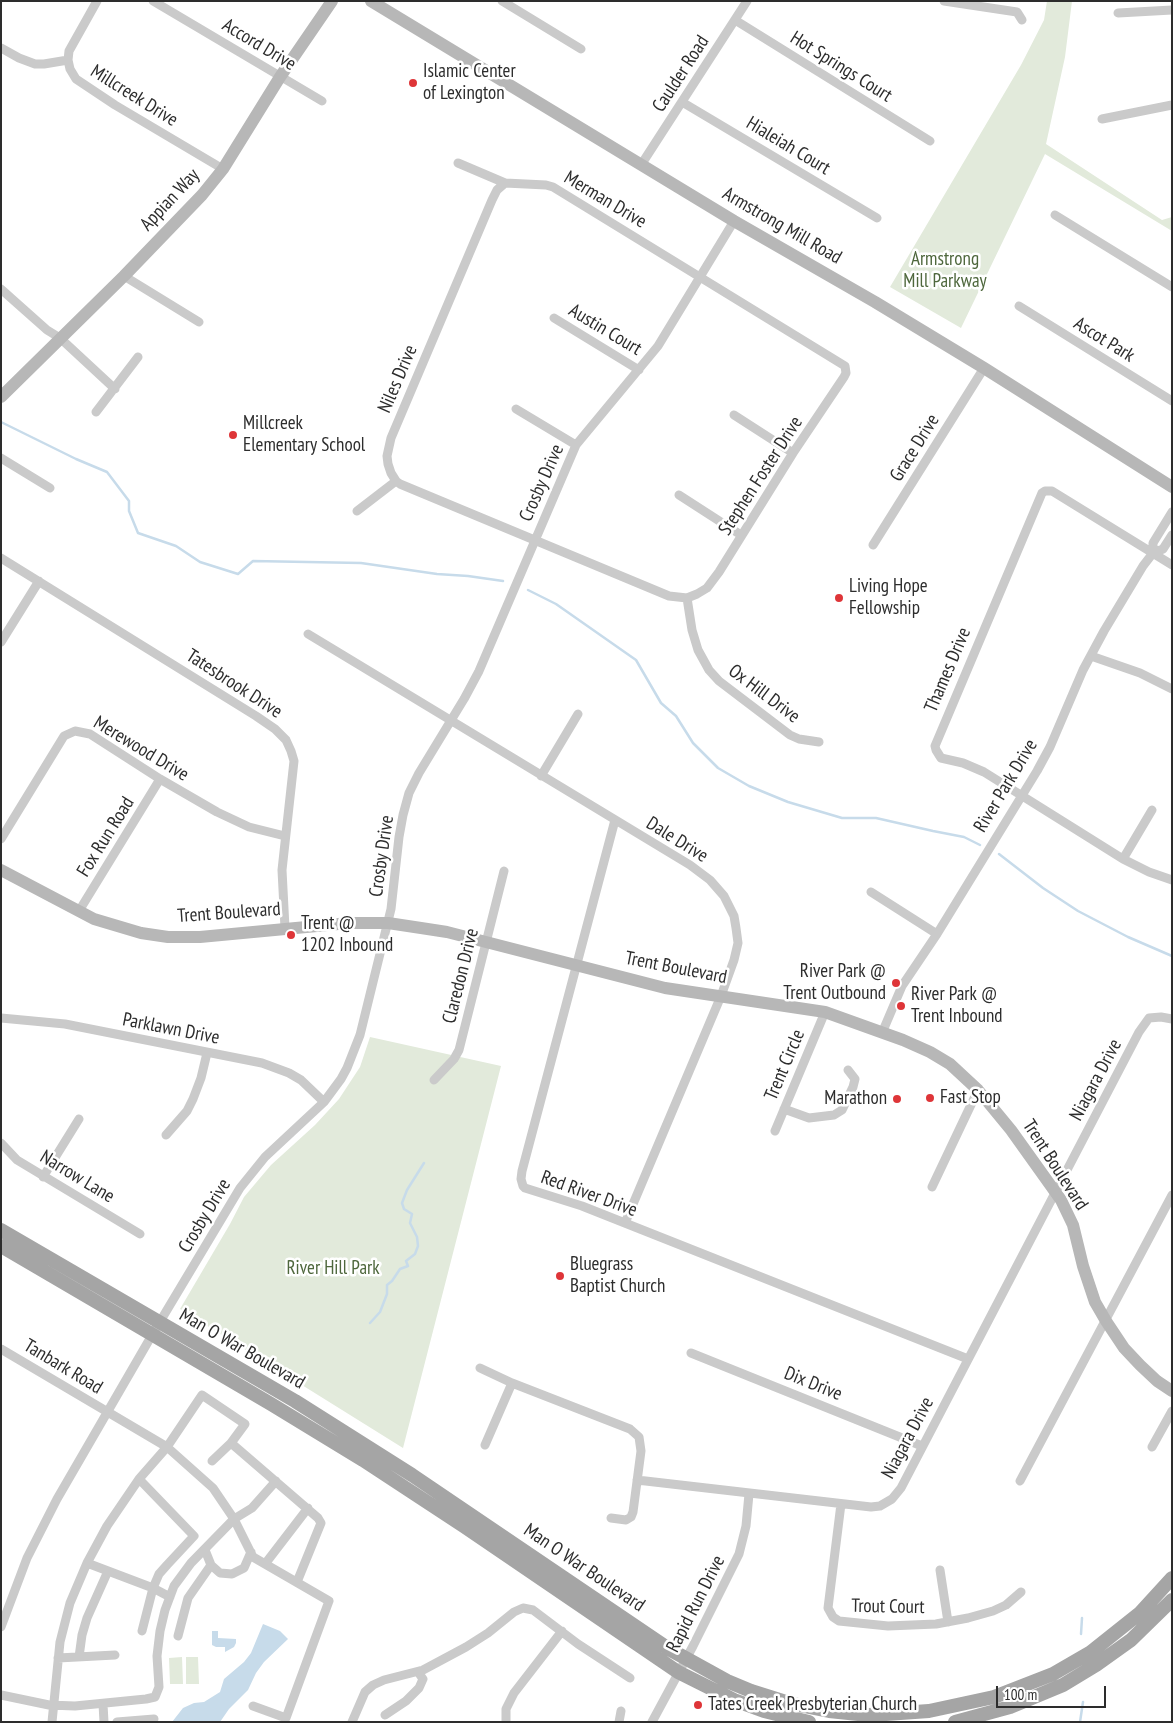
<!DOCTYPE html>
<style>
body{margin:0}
#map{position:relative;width:1173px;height:1723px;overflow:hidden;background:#fff;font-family:"PT Sans Narrow",sans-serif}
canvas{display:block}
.frame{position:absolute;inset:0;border:2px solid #2d2d2d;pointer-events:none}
.scale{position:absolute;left:996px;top:1686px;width:110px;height:22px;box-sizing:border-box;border:2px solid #2d2d2d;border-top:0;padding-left:6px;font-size:15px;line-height:18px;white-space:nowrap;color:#2d2d2d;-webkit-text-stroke:4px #fff;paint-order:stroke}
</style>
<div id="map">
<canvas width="1173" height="1723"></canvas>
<div class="frame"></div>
<div class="scale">100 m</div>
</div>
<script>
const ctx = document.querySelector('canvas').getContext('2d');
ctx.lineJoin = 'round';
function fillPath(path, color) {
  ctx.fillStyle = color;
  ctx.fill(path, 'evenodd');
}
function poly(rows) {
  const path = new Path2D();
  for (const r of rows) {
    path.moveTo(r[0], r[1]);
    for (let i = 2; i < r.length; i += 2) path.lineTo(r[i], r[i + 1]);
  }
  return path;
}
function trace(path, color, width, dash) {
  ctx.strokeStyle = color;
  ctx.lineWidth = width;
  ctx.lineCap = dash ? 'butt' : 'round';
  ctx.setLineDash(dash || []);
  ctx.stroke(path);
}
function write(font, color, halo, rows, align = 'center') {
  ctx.font = font + ' "PT Sans Narrow",sans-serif';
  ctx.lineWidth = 5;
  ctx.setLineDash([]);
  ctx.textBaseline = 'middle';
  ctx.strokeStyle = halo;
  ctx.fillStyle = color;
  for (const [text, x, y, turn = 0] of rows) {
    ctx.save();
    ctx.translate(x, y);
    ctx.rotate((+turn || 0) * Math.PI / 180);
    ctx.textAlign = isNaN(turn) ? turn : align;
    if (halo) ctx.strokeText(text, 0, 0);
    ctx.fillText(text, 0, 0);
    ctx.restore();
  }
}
fillPath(poly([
 [1047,1,1072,1,1065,57,1046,144,1162,220,1172,217,1172,231,1045,154,961,328,890,287,1021,65,1044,20],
 [370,1037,501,1066,403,1448,180,1309,230,1224,244,1197,271,1165,315,1125,339,1099,360,1067],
 [182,1657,183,1684,170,1684,169,1658],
 [186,1657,198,1657,199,1684,186,1684]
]), '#e2eadb');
fillPath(poly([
 [263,1624,280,1631,288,1639,264,1662,256,1673,248,1690,229,1709,220,1722,172,1722,183,1708,194,1703,204,1702,220,1692,224,1679,244,1662,251,1653],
 [212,1631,218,1631,218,1638,236,1639,236,1643,234,1647,225,1652,225,1647,216,1647,212,1645]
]), '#c7dbea');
trace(poly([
 [1,422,76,459,107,472,129,501,129,511,138,533,176,546,200,562,238,574,253,561,361,563,437,574,468,576,503,581],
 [528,590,556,604,636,660,661,703,676,716,693,743,718,768,749,786,788,802,842,818,876,818,933,831,964,837,980,845],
 [999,854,1043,888,1078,911,1128,937,1172,956],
 [370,1323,380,1312,387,1294,387,1285,392,1281,400,1269,408,1266,406,1261,415,1254,418,1246,417,1237,410,1223,412,1214,404,1209,402,1203,407,1190,424,1163],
 [1081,1634,1082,1618],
 [1080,1722,1083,1702]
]), '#c7dbea', 2.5);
trace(poly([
 [97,1,69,51,68,60,70,69,76,79,115,105,223,169],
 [153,1,322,101],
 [502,1,581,49],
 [944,1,1017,12,1022,20],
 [1118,13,1172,10],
 [735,20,930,141],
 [1,48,19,58,35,64,44,64,68,60],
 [682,102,877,218],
 [1102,119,1172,105],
 [458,163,505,183,546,185,553,187,845,366,846,373,844,377,793,453,719,572,707,588,697,594,687,598,669,596,400,484,396,481,391,473,388,464,387,456,391,438,492,200,497,190,505,183],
 [641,165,747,1],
 [1055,215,1172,287],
 [124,276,199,322],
 [1,289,47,330,60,338,115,389],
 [1019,306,1172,401],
 [554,318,639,370],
 [516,409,576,445],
 [96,412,138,357],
 [734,415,793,453],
 [1,458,50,488],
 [679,495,741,535],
 [357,511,396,481],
 [873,545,984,368],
 [1153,553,1153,543,1172,512],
 [1,558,256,716,275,729,286,740,291,751,294,761,282,870,285,928],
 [1172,565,1052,491,1045,491,1042,493,935,746,936,750,941,758,963,763,984,772,1123,859,1149,872,1172,880],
 [687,598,692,630,698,650,709,670,719,681,790,735,799,739,819,742],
 [308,634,690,865,710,880,724,896,734,916,736,928,738,943,734,960,721,996,625,1223],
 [1,642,39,581],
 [1091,656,1140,673,1172,689],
 [541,776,578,714],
 [615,820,522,1171,521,1179,523,1186,525,1188,582,1206,968,1359],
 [1,839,64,736,75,731,90,734,160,779,217,812,249,827,285,836],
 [1123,859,1152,810],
 [871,892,937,934],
 [79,911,160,779],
 [1,1018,65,1024,262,1063,289,1073,301,1080,324,1102],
 [882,1033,902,986,937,934,1037,771,1050,747,1083,670,1104,631,1143,566,1153,553,1163,549,1172,535],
 [434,1080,454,1059,459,1050,504,871],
 [784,1109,809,1118,834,1115,842,1110,853,1087,855,1079,848,1070],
 [775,1131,825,1012],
 [166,1135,187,1111,193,1099,201,1078,207,1053],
 [1,1143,17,1160,140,1234],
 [43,1177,79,1119],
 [932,1187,978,1090],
 [1,1349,167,1447,213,1488,234,1519,253,1557,329,1601,286,1718,253,1706],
 [691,1353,922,1446],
 [480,1368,512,1383,630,1429,639,1437,641,1451,633,1512,631,1517,626,1520,611,1518],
 [485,1445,512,1383],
 [1152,1447,1172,1411],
 [212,1461,231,1443],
 [139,1479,167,1447,202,1395,245,1424,231,1443,318,1518,321,1523,297,1582],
 [637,1480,871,1507,880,1506,892,1499,901,1488,1139,1032,1149,1018,1161,1017,1172,1019],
 [1020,1481,1172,1195],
 [841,1504,828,1608,833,1617,839,1621,888,1626,936,1624,968,1618,993,1611,1006,1605,1021,1592],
 [205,1550,211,1565,220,1573,232,1574,244,1568,251,1552],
 [265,1564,308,1508],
 [940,1570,948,1622],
 [1,1627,27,1558,57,1499,152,1335,240,1188,265,1157,324,1102,341,1079,347,1068,360,1035,391,909,399,837,403,815,409,793,419,773,464,699,479,671,576,445,658,346,734,221],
 [142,1631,153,1588,87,1563,107,1526,139,1479,194,1536,167,1565,159,1574,153,1588,170,1597],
 [178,1636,188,1598,211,1565],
 [79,1657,82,1635,87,1618,108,1571],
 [58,1658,115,1655],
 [1,1695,49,1705,75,1706,146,1699,155,1697,159,1687,157,1656,160,1631,165,1610,174,1586,191,1563,234,1519,252,1508,276,1481],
 [103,1704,104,1722],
 [385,1715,406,1701,419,1688,423,1679,418,1672],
 [52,1722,60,1642,70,1603,87,1563],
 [117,1722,154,1719],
 [352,1722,365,1692,373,1685,384,1680,423,1670,466,1647,488,1633,514,1612,523,1608,533,1610,578,1644,630,1678],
 [506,1722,506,1709,514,1693,562,1631],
 [619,1722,621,1711],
 [652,1722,693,1646,739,1554,746,1526,749,1494]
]), '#cacaca', 9);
trace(poly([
 [371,1,734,221,875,302,984,368,1172,487],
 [1,397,124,276,202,195,223,169,280,77,332,1],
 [1,870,94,919,141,933,168,937,200,937,349,923,388,923,421,928,447,932,665,988,825,1012,903,1040,930,1052,950,1064,978,1090,1011,1130,1061,1200,1073,1225,1083,1266,1095,1302,1106,1321,1124,1348,1140,1365,1157,1381,1172,1391]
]), '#b7b7b7', 12);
trace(poly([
 [1,1230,295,1401,412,1475,669,1649,727,1681,751,1691,789,1703,829,1711,868,1715,886,1714,929,1711,994,1697,1053,1674,1091,1652,1140,1613,1172,1578],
 [1,1246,271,1404,363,1460,465,1527,678,1672,734,1700,764,1711,809,1722],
 [955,1722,1010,1707,1063,1685,1096,1665,1131,1640,1172,1600]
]), '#a5a5a5', 14);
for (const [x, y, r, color] of [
 [413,83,5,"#de3538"],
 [233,435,5,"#de3538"],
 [839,598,5,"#de3538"],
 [291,935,5,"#de3538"],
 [896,983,5,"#de3538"],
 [901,1006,5,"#de3538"],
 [930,1098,5,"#de3538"],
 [897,1099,5,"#de3538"],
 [560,1276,5,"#de3538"],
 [698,1705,5,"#de3538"]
]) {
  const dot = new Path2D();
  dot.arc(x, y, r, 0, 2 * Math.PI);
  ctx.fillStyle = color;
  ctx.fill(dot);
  trace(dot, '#fff', 2);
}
write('19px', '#2d2d2d', '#fff', [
 ["Accord Drive",259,45,31],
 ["Hot Springs Court",841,67,32],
 ["Caulder Road",681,74,-57],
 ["Millcreek Drive",134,96,32],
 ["Hialeiah Court",788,146,31],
 ["Appian Way",170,200,-47],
 ["Merman Drive",605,200,31],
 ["Armstrong Mill Road",782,226,30],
 ["Austin Court",605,330,31],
 ["Ascot Park",1104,340,32],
 ["Niles Drive",398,379,-67],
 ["Grace Drive",915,448,-58],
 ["Stephen Foster Drive",761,476,-57],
 ["Crosby Drive",542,483,-66],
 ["Thames Drive",948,670,-67],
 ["Tatesbrook Drive",234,684,33],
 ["Ox Hill Drive",764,694,37],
 ["Merewood Drive",141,749,31],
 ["River Park Drive",1006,786,-59],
 ["Fox Run Road",106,837,-58],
 ["Dale Drive",677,840,32],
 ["Crosby Drive",382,856,-82],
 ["Trent Boulevard",229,913,-4],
 ["Trent Boulevard",676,968,11],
 ["Claredon Drive",461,976,-76],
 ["Parklawn Drive",171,1029,11],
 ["Trent Circle",785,1065,-67],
 ["Niagara Drive",1096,1080,-62],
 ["Trent Boulevard",1055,1165,57],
 ["Narrow Lane",77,1177,31],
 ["Red River Drive",589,1194,20],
 ["Crosby Drive",205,1216,-59],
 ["Man O War Boulevard",242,1349,30],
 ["Tanbark Road",63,1367,31],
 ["Dix Drive",813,1384,22],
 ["Niagara Drive",908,1438,-62],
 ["Man O War Boulevard",584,1568,34],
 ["Rapid Run Drive",696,1604,-63],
 ["Trout Court",888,1607,1]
]);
write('19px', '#2d2d2d', '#fff', [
 ["Islamic Center",423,72],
 ["of Lexington",423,94],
 ["Millcreek",243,424],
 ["Elementary School",243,446],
 ["Living Hope",849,587],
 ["Fellowship",849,609],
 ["Trent @",301,924],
 ["1202 Inbound",301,946],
 ["River Park @",886,972,"right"],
 ["Trent Outbound",886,994,"right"],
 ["River Park @",911,995],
 ["Trent Inbound",911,1017],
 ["Fast Stop",940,1098],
 ["Marathon",887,1099,"right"],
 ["Bluegrass",570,1265],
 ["Baptist Church",570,1287],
 ["Tates Creek Presbyterian Church",708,1705]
], 'left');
write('19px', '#4e673c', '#fff', [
 ["Armstrong",945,260],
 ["Mill Parkway",945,282],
 ["River Hill Park",333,1269]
]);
</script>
